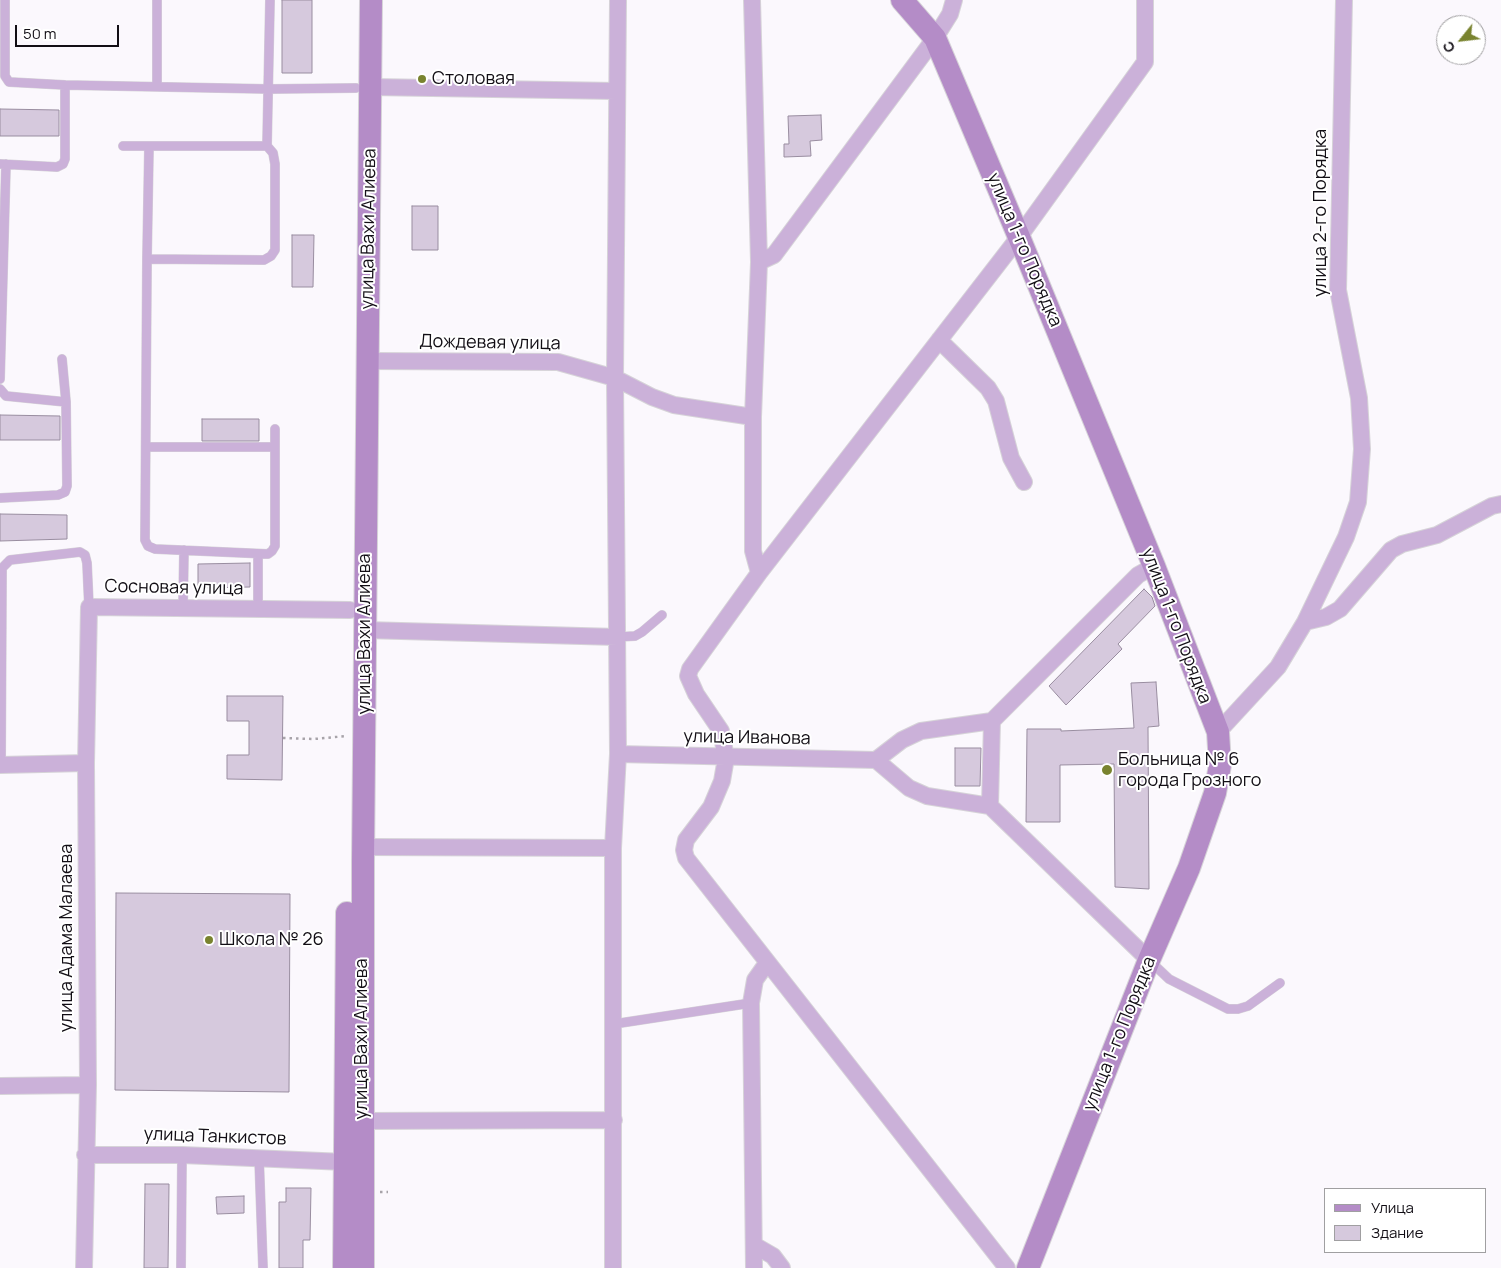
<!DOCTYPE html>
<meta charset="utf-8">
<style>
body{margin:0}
#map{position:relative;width:1501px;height:1268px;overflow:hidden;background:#fbf8fd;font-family:Manrope,sans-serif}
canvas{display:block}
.legend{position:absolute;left:1324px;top:1188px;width:162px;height:65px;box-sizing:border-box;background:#fff;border:1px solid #a09fa1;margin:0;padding:6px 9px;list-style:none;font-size:15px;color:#120e15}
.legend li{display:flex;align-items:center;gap:10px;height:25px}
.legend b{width:25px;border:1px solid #a09fa1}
.north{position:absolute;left:1436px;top:15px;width:50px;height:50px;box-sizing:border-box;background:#fff;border:1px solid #a09fa1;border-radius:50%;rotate:241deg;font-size:14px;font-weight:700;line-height:20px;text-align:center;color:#120e15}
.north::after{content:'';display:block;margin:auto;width:18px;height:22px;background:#79832f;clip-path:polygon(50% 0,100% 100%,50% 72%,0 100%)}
.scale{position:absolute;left:15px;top:25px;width:104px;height:22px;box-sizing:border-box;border:2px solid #120e15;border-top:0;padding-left:6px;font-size:15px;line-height:18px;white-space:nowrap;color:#120e15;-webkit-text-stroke:4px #fff;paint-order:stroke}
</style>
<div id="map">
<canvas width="1501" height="1268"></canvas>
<ul class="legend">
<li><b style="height:6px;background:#b48cc7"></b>Улица</li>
<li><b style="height:14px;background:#d6c9dd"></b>Здание</li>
</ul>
<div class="north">С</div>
<div class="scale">50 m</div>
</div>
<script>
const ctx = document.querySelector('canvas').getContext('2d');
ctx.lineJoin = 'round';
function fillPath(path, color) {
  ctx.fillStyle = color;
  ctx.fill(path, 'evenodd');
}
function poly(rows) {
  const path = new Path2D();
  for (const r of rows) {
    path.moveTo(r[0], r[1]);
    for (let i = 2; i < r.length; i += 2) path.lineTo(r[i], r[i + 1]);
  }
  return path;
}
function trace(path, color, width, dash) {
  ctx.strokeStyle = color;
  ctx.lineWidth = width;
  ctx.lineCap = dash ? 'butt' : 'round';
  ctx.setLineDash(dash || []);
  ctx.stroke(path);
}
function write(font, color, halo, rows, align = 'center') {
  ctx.font = font + ' Manrope,sans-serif';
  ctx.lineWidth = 4;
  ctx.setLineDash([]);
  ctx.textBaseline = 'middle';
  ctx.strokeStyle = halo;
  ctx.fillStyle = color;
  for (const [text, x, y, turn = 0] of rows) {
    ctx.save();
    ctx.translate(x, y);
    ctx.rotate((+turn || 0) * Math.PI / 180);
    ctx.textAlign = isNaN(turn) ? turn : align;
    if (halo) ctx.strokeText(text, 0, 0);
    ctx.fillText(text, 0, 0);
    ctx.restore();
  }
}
const building = poly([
 [282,0,312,0,312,73,282,73,282,0],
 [0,109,59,110,59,136,0,136,0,109],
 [821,115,822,140,810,141,811,156,784,157,784,144,789,144,788,116,821,115],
 [412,206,438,206,438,250,412,250,412,206],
 [292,235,314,235,313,287,292,287,292,235],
 [0,415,60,416,60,440,0,440,0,415],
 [202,419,259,419,259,441,202,441,202,419],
 [0,514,67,515,67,539,0,541,0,514],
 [250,563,250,587,198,588,198,564,250,563],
 [1144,589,1152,597,1155,606,1118,644,1122,649,1066,705,1049,686,1144,589],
 [1156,682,1159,726,1148,727,1149,889,1115,887,1114,764,1060,765,1060,822,1026,822,1027,729,1061,729,1061,731,1134,728,1131,683,1156,682],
 [227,696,283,696,282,780,227,779,227,755,249,755,249,721,227,721,227,696],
 [955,748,981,748,980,786,955,786,955,748],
 [116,893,290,894,289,1092,115,1090,116,893],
 [145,1184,169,1184,168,1268,144,1268,145,1184],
 [286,1188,311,1188,310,1240,303,1240,303,1268,279,1268,279,1202,286,1202,286,1188],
 [244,1196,244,1213,217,1214,216,1197,244,1196]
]);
fillPath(building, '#d6c9dd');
trace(building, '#998da0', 1);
const lane = poly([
 [5,0,5,76,9,82,65,85],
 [157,0,157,87],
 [123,146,267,146,273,153,275,164,275,250,271,256,264,260,147,259,145,540,148,546,155,549,268,554,272,551,275,546,275,429],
 [267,146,270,0],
 [0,164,57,167,63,164,65,159,65,85,269,89,356,88],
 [147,259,149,146],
 [0,379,6,164],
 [0,389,6,396,66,402],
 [146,447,275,447],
 [0,498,58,495,65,492,67,486,66,402,62,359],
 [258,554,258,609],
 [183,608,184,550],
 [617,637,635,636,642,632,662,615],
 [1,765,2,568,10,560,80,552,85,555,87,563,89,607],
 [1151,962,1169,979,1228,1009,1238,1009,1248,1006,1280,983],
 [614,1024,751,1003],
 [259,1157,263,1268],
 [181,1268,182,1155]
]);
const street = poly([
 [752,0,759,262,753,417,753,551,759,573],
 [371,87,616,91],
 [759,262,774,255,935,38,950,14,954,0],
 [939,340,988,388,996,401,1011,458,1024,482],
 [368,361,558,362,615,378,652,397,674,405,753,417],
 [1305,622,1326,617,1340,609,1391,550,1402,544,1437,535,1492,506,1501,504],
 [365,630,617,637],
 [1218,732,1278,667,1305,622,1346,537,1358,502,1362,449,1359,398,1338,290,1344,0],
 [618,754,876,760,909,788,927,796,990,806],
 [876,760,902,740,921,731,992,721],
 [0,765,86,763],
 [363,847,613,848],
 [1149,960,990,806,992,721,1138,575,1154,566],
 [0,1086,88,1085],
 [362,1121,614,1120],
 [85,1155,182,1155,345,1162],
 [754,1245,773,1256,782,1268],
 [84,1268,88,1085,86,763,89,607,350,610],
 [613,1268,613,848,618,754,615,378,618,0],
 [754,1268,751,1003,755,980,767,963],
 [1007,1268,686,858,684,850,686,840,711,807,722,781,726,758,721,731,696,694,688,676,690,669,759,573,1019,237,1145,62,1145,0]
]);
const secondary = poly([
 [902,0,935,38,1019,237,1154,566,1218,732,1220,765,1215,793,1189,868,1149,960,1028,1268],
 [344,1268,347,913],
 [363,1268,363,861,371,0]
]);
trace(lane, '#d6d3d8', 10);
trace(street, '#d6d3d8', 18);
trace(secondary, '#d6d3d8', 24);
trace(poly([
 [283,738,314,739,347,736],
 [380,1192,388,1192]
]), '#a7a3a9', 2.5, [2.5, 4]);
trace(lane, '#cbb1d9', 9);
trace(street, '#cbb1d9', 16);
trace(secondary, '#b48cc7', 22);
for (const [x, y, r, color] of [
 [422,79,5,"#79832f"],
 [1107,770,6,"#79832f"],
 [209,940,5,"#79832f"]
]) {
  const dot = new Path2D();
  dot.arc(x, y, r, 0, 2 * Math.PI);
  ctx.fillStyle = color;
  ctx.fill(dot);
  trace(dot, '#fff', 2);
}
write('18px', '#120e15', '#fff', [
 ["Столовая",432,79],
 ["Больница № 6",1118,760],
 ["города Грозного",1118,781],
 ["Школа № 26",219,940]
], 'left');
write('18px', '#120e15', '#fff', [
 ["улица 2-го Порядка",1321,213,-90],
 ["улица Вахи Алиева",369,229,-89],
 ["улица 1-го Порядка",1024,250,67],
 ["Дождевая улица",490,343,1],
 ["Сосновая улица",174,588,1],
 ["улица 1-го Порядка",1176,626,69],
 ["улица Вахи Алиева",365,634,-90],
 ["улица Иванова",747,738,1],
 ["улица Адама Малаева",67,938,-90],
 ["улица 1-го Порядка",1120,1034,-68],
 ["улица Вахи Алиева",362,1039,-90],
 ["улица Танкистов",215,1137,2]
]);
</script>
